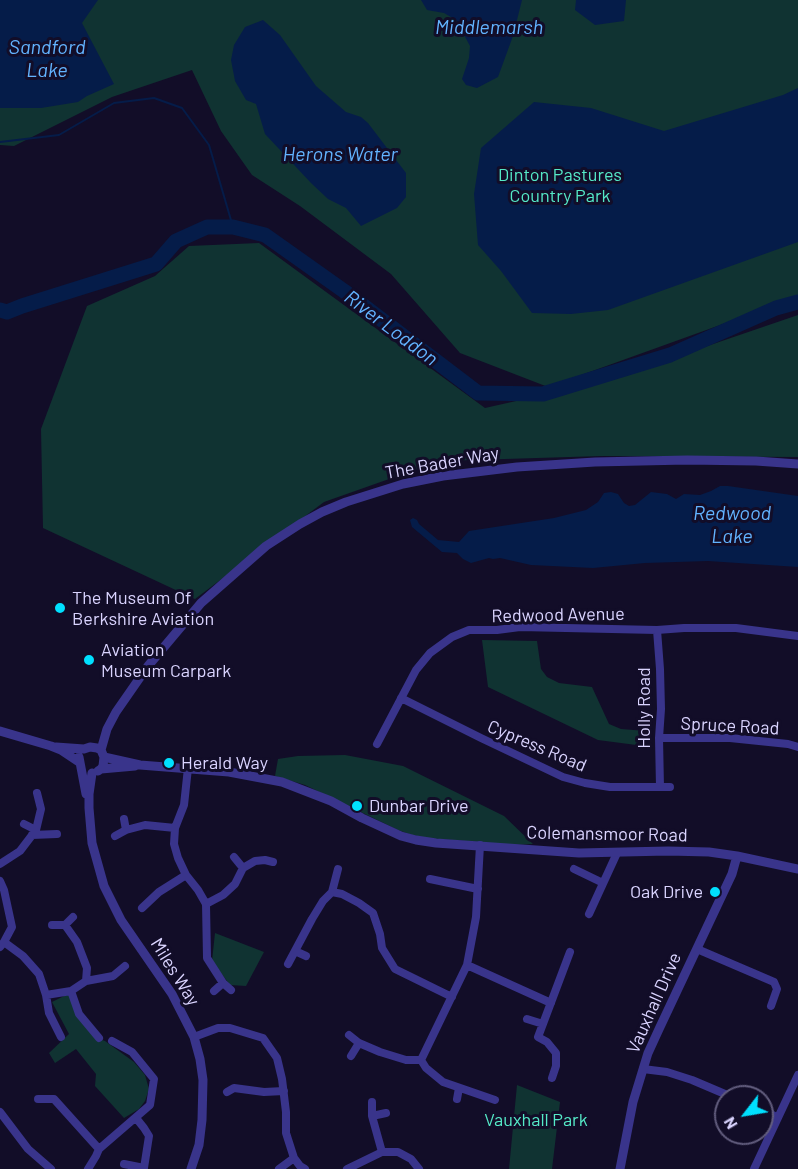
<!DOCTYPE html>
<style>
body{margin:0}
#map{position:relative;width:798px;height:1169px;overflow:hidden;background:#120d28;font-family:Barlow,sans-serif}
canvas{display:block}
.north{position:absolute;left:714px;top:1085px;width:60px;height:60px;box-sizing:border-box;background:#120d28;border:2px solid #625d7e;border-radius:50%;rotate:239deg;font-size:16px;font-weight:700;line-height:24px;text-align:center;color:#dad4ff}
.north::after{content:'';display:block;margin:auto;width:21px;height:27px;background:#00e0ff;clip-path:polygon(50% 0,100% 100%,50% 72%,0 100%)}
</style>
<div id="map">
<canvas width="798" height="1169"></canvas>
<div class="north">N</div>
</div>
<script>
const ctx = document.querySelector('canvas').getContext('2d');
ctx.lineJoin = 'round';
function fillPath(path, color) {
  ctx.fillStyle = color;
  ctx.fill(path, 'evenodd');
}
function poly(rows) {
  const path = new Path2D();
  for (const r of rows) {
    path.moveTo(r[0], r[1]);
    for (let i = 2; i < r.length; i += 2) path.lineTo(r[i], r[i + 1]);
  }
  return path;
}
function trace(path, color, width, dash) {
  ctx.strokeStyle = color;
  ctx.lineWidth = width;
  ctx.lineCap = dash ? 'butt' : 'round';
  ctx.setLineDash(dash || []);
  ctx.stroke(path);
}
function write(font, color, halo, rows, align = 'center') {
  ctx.font = font + ' Barlow,sans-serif';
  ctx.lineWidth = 6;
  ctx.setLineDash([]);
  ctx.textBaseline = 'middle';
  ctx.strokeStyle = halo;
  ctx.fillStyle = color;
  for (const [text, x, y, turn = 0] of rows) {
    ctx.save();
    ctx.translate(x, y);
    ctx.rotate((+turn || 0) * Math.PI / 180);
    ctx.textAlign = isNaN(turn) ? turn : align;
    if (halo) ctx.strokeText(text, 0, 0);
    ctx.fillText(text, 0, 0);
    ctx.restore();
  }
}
fillPath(poly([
 [0,0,798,0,798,297,548,387,460,353,391,274,300,206,252,175,221,131,192,70,112,97,14,146,0,145],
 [259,243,485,408,605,381,798,315,798,457,602,456,440,461,324,502,195,599,43,528,41,429,87,306,155,276,189,246],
 [482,640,537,641,541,669,547,677,559,683,592,687,609,724,621,729,646,731,644,746,598,740,488,687],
 [345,755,403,766,504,816,533,844,513,845,427,838,412,835,398,830,305,785,275,776,278,759,298,756],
 [215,933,264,952,246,986,230,985,212,961],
 [68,994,94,1037,105,1041,134,1062,145,1075,149,1089,145,1101,139,1109,124,1118,95,1086,96,1074,76,1049,55,1063,49,1053,69,1034,52,1002],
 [517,1085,560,1102,552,1169,509,1169]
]), '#103332');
fillPath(poly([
 [0,0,98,0,82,23,114,84,87,96,78,102,41,108,0,108],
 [421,0,522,0,513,36,498,77,477,88,466,85,462,79,469,58,470,46,456,20,444,13,427,10],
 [576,0,626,0,624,21,595,25,575,10],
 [263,20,280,35,316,86,346,112,361,117,368,123,406,173,406,197,397,208,361,226,346,208,328,199,311,183,265,134,256,104,246,100,235,81,231,60,234,45,245,27],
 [798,88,798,242,608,310,571,314,532,313,501,271,478,245,474,194,481,148,534,102,591,108,664,131,783,95],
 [720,486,728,486,798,496,798,567,708,561,645,563,593,568,531,565,500,558,493,559,489,558,471,563,463,559,457,553,442,552,412,527,410,520,413,518,417,520,419,524,438,540,459,542,469,531,554,518,586,510,598,502,604,493,611,492,618,494,624,503,629,506,635,505,651,492,667,494,676,499,684,494,700,495,711,491]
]), '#051c49');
trace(poly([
 [0,142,59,135,114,103,154,98,182,108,209,145,233,227]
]), '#051c49', 2);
trace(poly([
 [0,310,7,312,22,306,156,264,176,241,207,227,233,227,265,235,344,291,478,393,543,394,670,355,776,308,798,302]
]), '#051c49', 15);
trace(poly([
 [657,630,660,669,661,709,659,738,660,787],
 [401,698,481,738,563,777,585,783,610,787,670,787],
 [659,738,730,738,788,744,798,747],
 [377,744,416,670,430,653,452,637,469,630,497,630,520,627,657,630,684,628,736,628,798,636],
 [188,768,184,805,175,828,174,844,178,858,186,875,198,890,206,904,207,958,223,983,214,991],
 [124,819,126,830],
 [24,824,36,830],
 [32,835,57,834],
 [115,836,126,830,145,825,175,828],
 [480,845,476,917,467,965,421,1060,426,1068,443,1082,495,1100],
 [0,864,20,851,36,830,41,809,37,793],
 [243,868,255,861,265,860,273,862],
 [574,869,603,883],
 [430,879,478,889],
 [0,881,4,890,12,927,4,942,0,947],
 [332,892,338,869],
 [206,904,223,895,235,884,243,868,234,857],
 [142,908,159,892,186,875],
 [589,914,617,853],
 [65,925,73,917],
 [4,942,23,956,39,974,46,995,49,1013,61,1037],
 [697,949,774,982,777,989,771,1006],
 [295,951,306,956],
 [288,964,312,919,323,901,332,892,342,894,359,903,373,913,380,934,382,948,395,969,452,997],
 [467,965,551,1003],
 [86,981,113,976,125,966],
 [223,983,231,990],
 [71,991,79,1014,99,1038],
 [46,995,71,991,86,981,87,968,77,942,65,925,52,925],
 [527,1019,543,1024],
 [349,1035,359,1043,380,1052,406,1060,421,1060],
 [194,1037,218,1028,230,1028,263,1038,277,1058,282,1079,286,1112,286,1133,294,1158,300,1166,305,1169],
 [351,1056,359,1043],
 [643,1069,667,1072,692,1080,732,1097],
 [552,1078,556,1066,556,1053,547,1042,538,1037,570,952],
 [227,1092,234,1088,264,1092,284,1091],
 [38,1099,54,1099,99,1149],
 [457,1099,459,1088],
 [372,1102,372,1116,382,1152],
 [762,1110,777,1117],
 [0,1112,28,1149,51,1169],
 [372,1116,386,1113],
 [124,1164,144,1168,149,1136,144,1128,136,1118],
 [88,1169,96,1156,99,1149,150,1105,154,1079,132,1052,112,1041],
 [279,1169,294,1158],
 [347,1169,382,1152,398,1152,411,1159,419,1169],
 [754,1169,798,1075]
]), '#39348b', 8);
trace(poly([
 [0,731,51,746,61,750,79,762],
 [56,747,84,749,90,747,97,748,101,750,104,757,103,766,101,769],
 [101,750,107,729,116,712,148,666,201,603,266,546,300,524,322,512,346,502,403,484,443,476,517,467,595,462,687,460,756,461,798,464],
 [79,757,86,794],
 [104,757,140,765,229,772,282,782,331,801,362,818,401,836,416,840,436,843,579,853,668,851,709,852,737,856,798,869],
 [98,771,101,769,135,766],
 [92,773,89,794,89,808,92,843,104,886,121,920,172,994,194,1037,200,1059,203,1080,202,1120,199,1145,191,1169],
 [620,1169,633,1102,648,1053,659,1029,732,874,737,856]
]), '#39348b', 9);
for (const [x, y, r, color] of [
 [60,608,6,"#00e0ff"],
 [89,660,6,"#00e0ff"],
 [169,763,6,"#00e0ff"],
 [357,806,6,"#00e0ff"],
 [715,892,6,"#00e0ff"]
]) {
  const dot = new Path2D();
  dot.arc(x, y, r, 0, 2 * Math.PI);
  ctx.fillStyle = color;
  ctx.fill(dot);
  trace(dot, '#120d28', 2);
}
write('18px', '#55eac8', '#120d28', [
 ["Dinton Pastures",560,175],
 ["Country Park",560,196],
 ["Vauxhall Park",536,1120]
]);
write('18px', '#dad4ff', '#120d28', [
 ["The Bader Way",442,463,-10],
 ["Redwood Avenue",558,615,-1],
 ["Holly Road",644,708,-90],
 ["Spruce Road",730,726,3],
 ["Cypress Road",537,746,23],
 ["Colemansmoor Road",607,834,1],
 ["Miles Way",175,972,58],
 ["Vauxhall Drive",654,1003,-66]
]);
write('18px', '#dad4ff', '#120d28', [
 ["The Museum Of",72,598],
 ["Berkshire Aviation",72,619],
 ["Aviation",101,650],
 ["Museum Carpark",101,671],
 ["Herald Way",181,763],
 ["Dunbar Drive",369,806],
 ["Oak Drive",703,892,"right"]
], 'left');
write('italic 20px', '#62b3ff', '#120d28', [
 ["Middlemarsh",489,27],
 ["Sandford",47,47],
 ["Lake",47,70],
 ["Herons Water",340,154],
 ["River Loddon",391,328,37],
 ["Redwood",732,513],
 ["Lake",732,536]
]);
</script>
